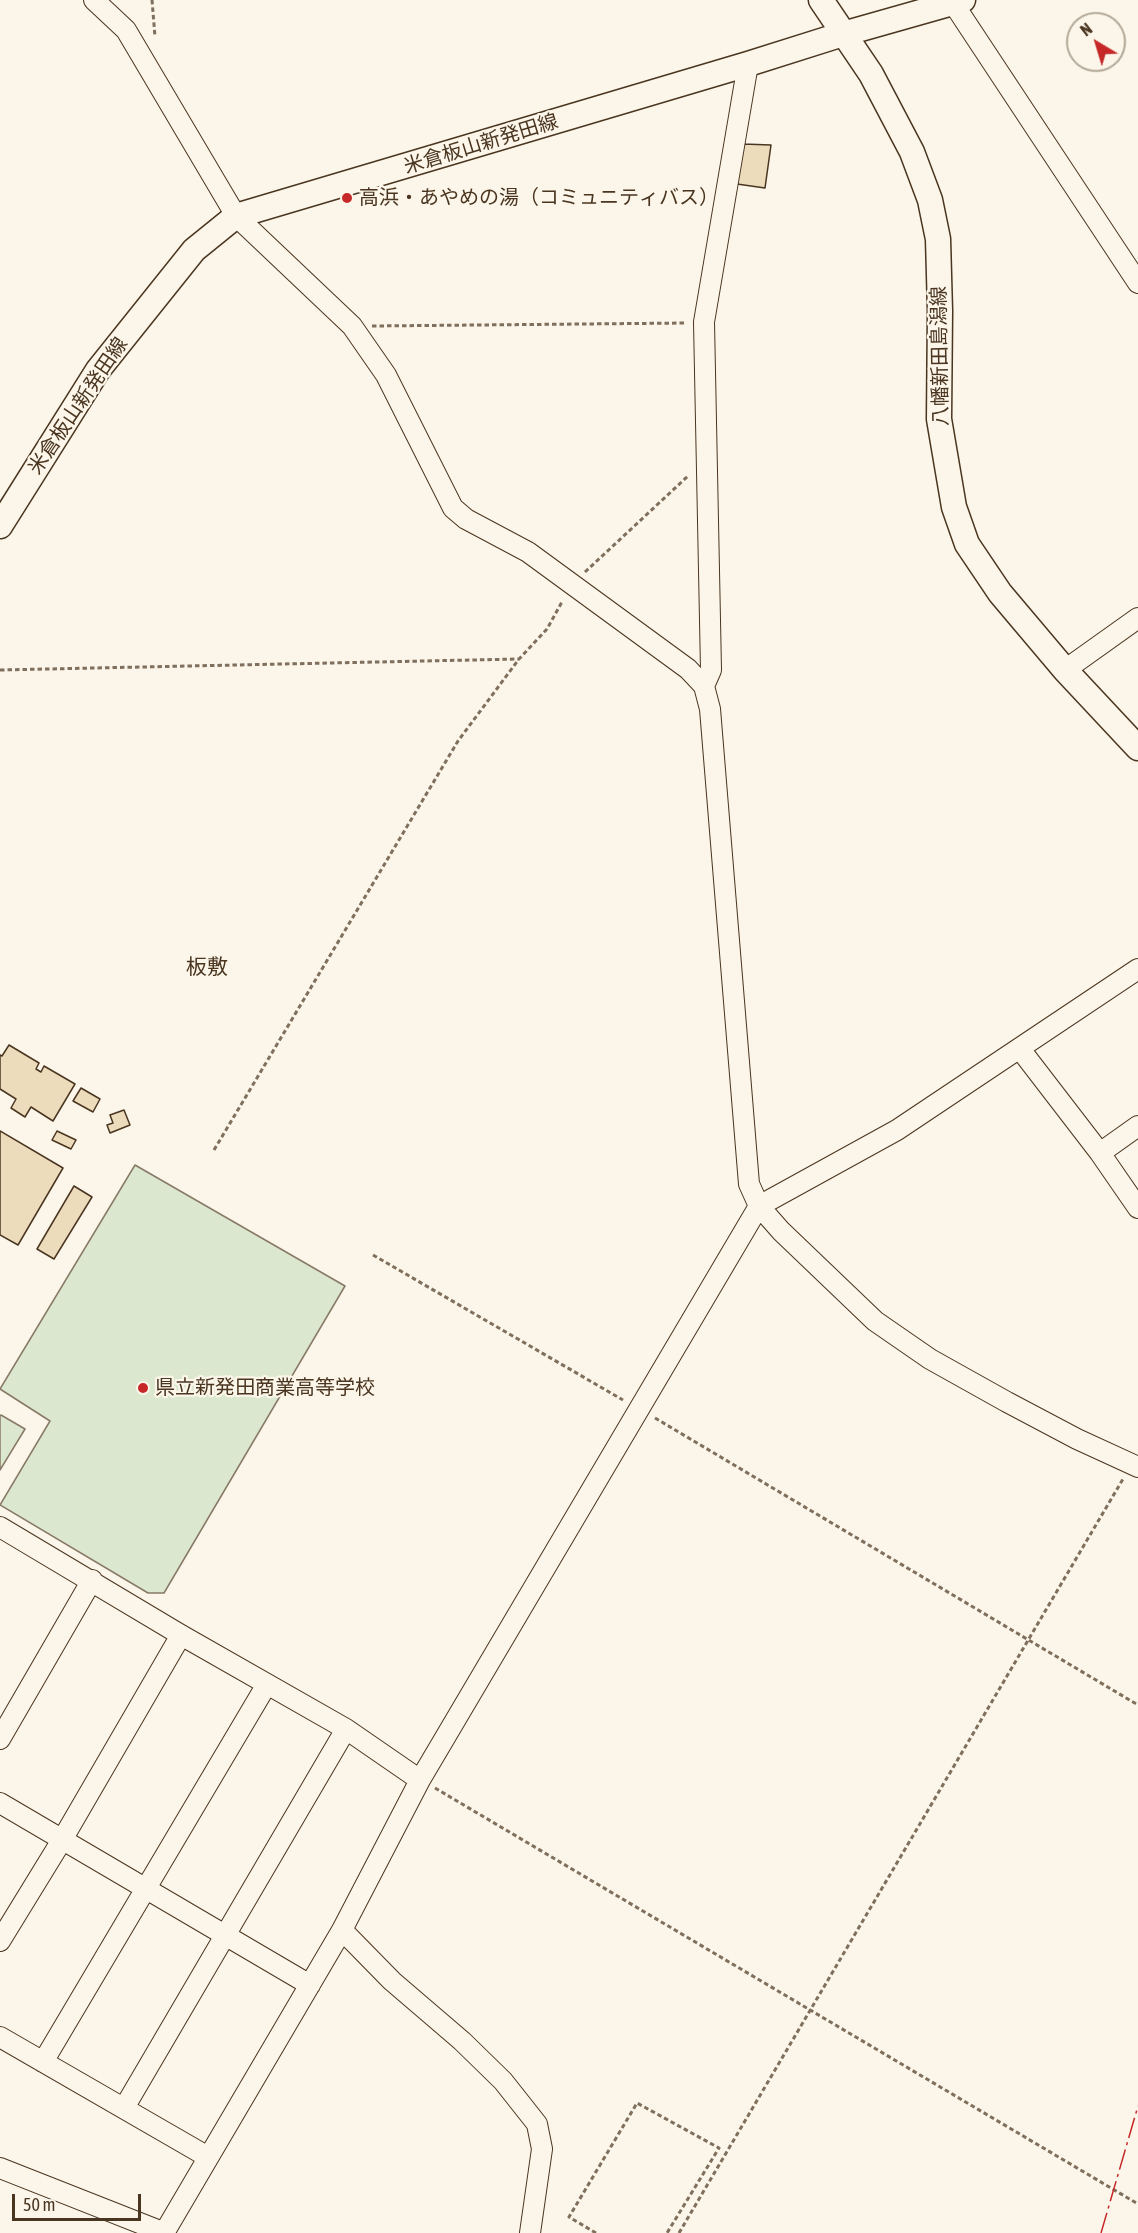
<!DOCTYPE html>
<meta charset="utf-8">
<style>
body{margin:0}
#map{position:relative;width:1138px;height:2233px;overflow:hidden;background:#fbf6e9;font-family:"Asap Condensed",sans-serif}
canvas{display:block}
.north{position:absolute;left:1066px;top:12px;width:60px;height:60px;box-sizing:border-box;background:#fbf6e9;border:2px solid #b4a999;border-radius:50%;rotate:322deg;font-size:16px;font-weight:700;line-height:24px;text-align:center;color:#4a3520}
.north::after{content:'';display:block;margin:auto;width:21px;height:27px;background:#c62828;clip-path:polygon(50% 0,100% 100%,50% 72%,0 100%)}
.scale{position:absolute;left:12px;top:2194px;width:129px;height:27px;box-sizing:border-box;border:3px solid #4a3520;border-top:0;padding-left:8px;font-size:18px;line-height:21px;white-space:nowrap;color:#4a3520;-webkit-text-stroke:4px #fbf6e9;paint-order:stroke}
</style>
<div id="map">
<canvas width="1138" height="2233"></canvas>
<div class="north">N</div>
<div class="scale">50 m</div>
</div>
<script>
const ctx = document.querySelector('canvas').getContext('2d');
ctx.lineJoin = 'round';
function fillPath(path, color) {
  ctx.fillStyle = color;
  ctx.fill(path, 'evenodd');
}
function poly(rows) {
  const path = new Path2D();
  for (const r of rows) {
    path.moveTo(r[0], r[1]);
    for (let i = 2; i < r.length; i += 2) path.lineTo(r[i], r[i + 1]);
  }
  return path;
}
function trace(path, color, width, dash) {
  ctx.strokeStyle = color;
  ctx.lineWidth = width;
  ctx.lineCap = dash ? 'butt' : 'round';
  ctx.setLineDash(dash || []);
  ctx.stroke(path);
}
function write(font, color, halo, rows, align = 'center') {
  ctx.font = font + ' "Asap Condensed","Noto Sans JP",sans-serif';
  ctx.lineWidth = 4.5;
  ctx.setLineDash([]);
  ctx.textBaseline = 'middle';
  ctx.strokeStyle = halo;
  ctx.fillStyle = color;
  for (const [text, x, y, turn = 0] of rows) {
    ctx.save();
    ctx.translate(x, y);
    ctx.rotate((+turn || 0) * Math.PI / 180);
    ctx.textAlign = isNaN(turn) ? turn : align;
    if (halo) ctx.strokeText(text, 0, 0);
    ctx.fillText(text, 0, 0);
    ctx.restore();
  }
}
const green = poly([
 [135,1165,345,1286,164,1593,148,1593,0,1505,50,1421,0,1389,135,1165],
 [1,1415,25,1429,0,1470,0,1416,1,1415]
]);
fillPath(green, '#dce7d0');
trace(green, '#887966', 1.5);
const building = poly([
 [743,144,771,145,765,188,737,184,743,144],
 [9,1045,39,1063,36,1069,41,1072,44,1066,75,1084,53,1121,31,1107,25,1117,11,1108,16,1099,0,1089,0,1055,2,1056,9,1045],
 [81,1088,100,1099,93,1112,73,1101,81,1088],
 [124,1110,130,1125,110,1133,107,1125,113,1123,110,1115,124,1110],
 [0,1131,63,1168,18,1245,0,1235,0,1131],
 [57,1131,76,1140,71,1149,52,1140,57,1131],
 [74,1186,92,1197,54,1259,37,1249,74,1186]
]);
fillPath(building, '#ecdcbc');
trace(building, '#4a3520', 1.5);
const minor = poly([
 [94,0,126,30,236,216,352,326,386,375,453,508,466,519,528,552,688,669,704,686,710,709,749,1184,759,1206,781,1231,875,1321,930,1359,1007,1402,1077,1439,1138,1467],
 [953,3,1138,283],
 [1065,670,1138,618],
 [704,686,711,670,704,322,748,64],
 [1020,1049,1100,1153,1138,1208],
 [1100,1153,1138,1126],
 [0,1527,181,1635,346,1729,420,1780],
 [0,1739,92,1580],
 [0,1803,310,1985],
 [342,1930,392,1981,462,2041,503,2081,537,2124,542,2149,530,2233],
 [0,1941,62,1840,181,1635],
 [0,2037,208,2157],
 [43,2062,267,1684],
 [124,2108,346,1729],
 [0,2168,165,2233],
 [164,2233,342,1930,420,1780,759,1206,897,1130,1138,969]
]);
const major = poly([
 [821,0,871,74,912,152,930,200,938,239,940,311,939,419,954,507,967,544,1000,593,1065,670,1138,748],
 [0,526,98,370,194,250,236,216,748,64,843,34,963,0]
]);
trace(minor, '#4a3520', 22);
trace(major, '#4a3520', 27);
trace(poly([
 [152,0,155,37],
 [372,326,687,323],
 [585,572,688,476],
 [0,670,519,659],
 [214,1150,458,741,519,659,547,629,563,600],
 [373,1255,623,1400],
 [655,1418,1138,1705],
 [435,1788,1138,2204],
 [596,2233,569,2217,637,2103,719,2148,667,2233],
 [679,2233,1123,1479]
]), '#7f6f5c', 3, [4.5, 3]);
trace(minor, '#fbf6e9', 20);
trace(major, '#fbf6e9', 24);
trace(poly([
 [1101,2233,1138,2106]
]), '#c62828', 1.5, [21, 4.5, 3, 4.5]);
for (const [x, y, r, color] of [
 [347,198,6,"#c62828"],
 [143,1388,6,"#c62828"]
]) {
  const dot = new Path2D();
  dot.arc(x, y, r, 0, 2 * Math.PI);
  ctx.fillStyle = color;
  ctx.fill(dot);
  trace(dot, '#fbf6e9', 2);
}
write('20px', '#4a3520', '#fbf6e9', [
 ["米倉板山新発田線",481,144,-17],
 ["八幡新田島潟線",940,356,-91],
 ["米倉板山新発田線",78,406,-56]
]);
write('20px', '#4a3520', '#fbf6e9', [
 ["高浜・あやめの湯（コミュニティバス）",359,198],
 ["県立新発田商業高等学校",155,1388]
], 'left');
write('21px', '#4a3520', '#fbf6e9', [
 ["板敷",207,967]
]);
</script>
